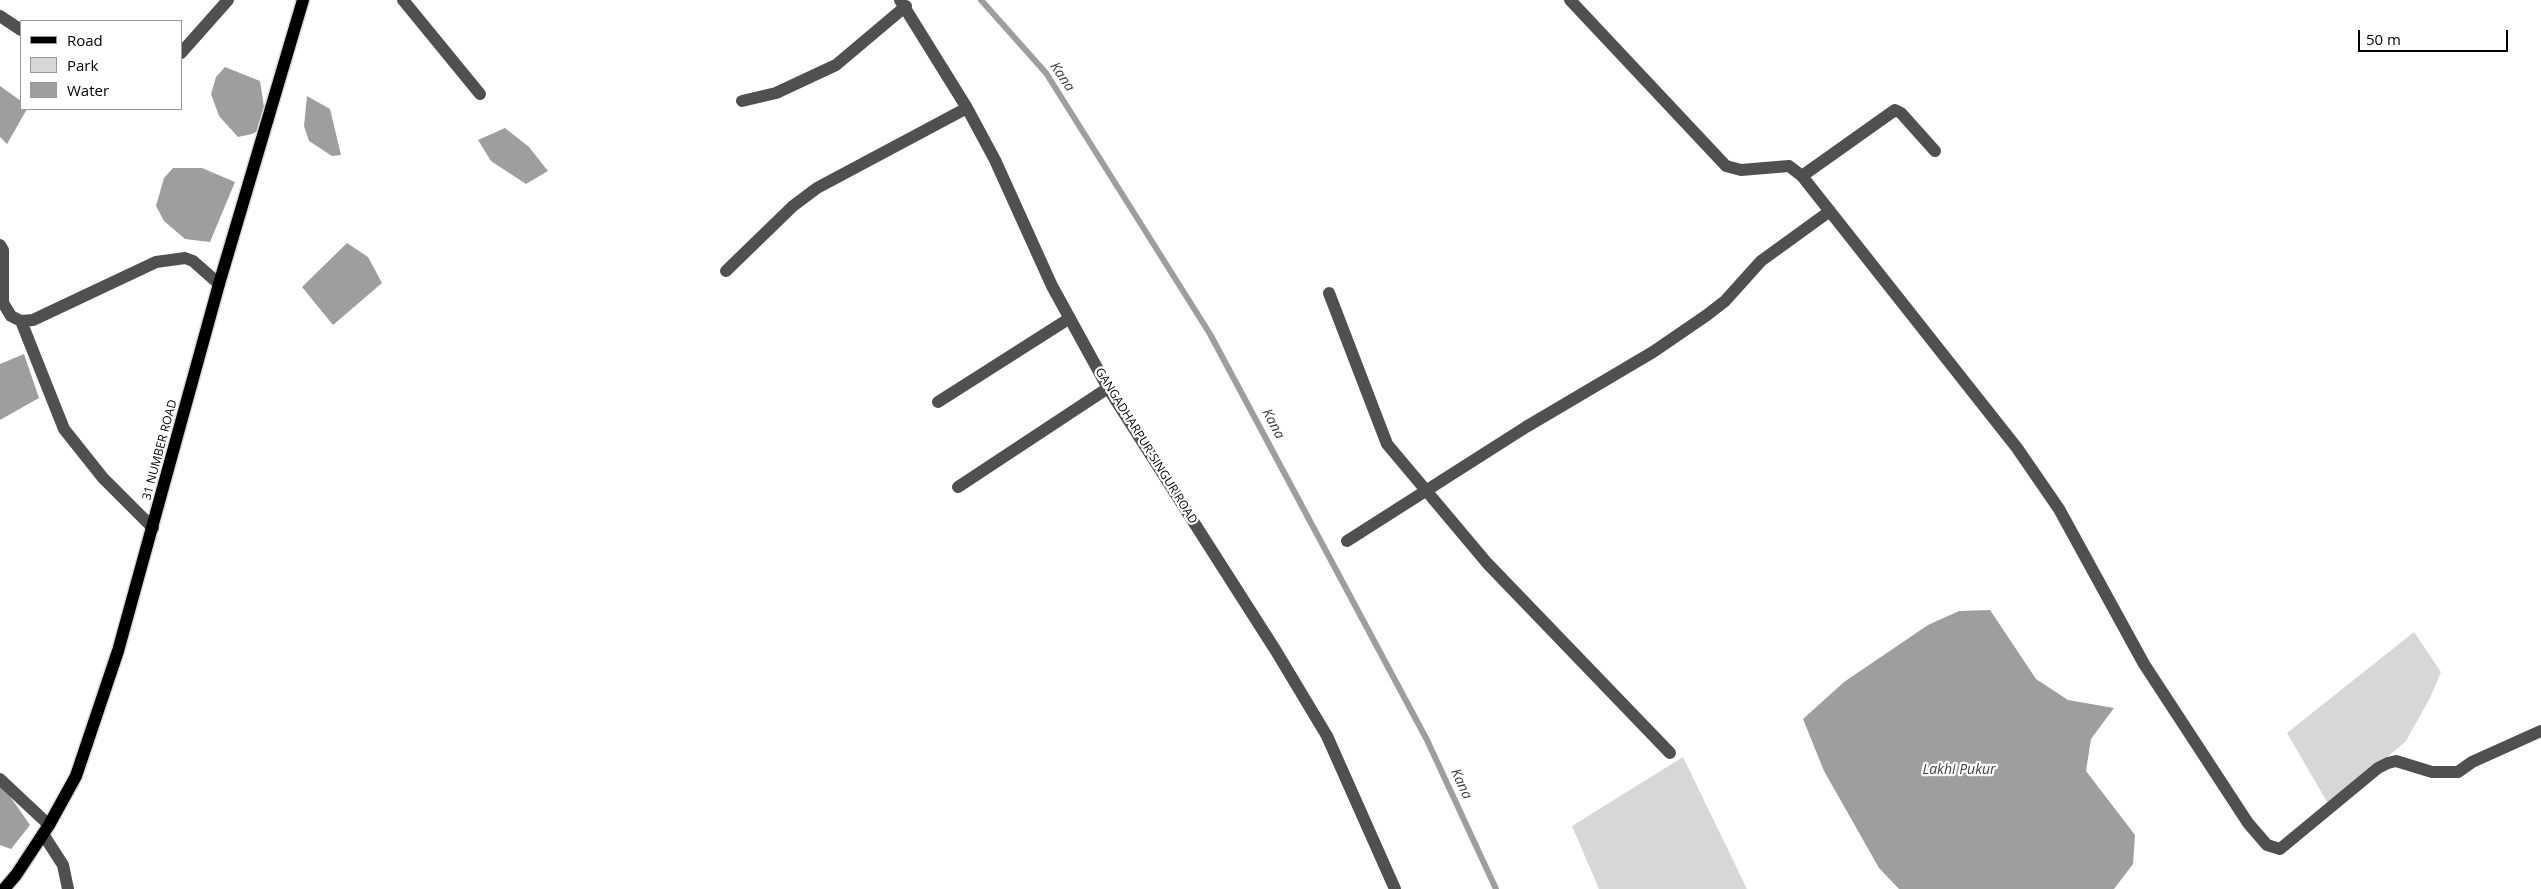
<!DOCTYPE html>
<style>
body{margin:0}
#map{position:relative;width:2541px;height:889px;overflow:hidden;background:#fff;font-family:"Open Sans",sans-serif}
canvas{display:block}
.legend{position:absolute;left:20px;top:20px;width:162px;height:90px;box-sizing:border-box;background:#fff;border:1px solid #999;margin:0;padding:6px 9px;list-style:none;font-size:15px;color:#000}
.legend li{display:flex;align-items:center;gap:10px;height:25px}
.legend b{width:25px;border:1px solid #999}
.scale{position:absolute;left:2358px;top:30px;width:150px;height:22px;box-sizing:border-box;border:2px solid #000;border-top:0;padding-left:6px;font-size:15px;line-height:18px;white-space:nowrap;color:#000;-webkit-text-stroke:4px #fff;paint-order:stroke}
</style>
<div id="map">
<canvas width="2541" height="889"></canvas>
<ul class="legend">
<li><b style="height:6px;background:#000"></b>Road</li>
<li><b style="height:14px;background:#d7d7d7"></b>Park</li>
<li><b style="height:14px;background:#9e9e9e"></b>Water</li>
</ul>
<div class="scale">50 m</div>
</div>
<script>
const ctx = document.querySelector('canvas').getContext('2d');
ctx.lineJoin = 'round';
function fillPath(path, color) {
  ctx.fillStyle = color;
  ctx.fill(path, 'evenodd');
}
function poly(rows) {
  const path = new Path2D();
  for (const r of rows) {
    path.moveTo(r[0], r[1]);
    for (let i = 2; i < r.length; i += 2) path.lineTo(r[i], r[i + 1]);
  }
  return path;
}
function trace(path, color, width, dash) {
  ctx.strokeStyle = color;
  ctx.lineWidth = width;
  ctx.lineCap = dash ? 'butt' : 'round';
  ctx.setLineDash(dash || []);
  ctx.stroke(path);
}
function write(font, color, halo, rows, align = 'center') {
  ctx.font = font + ' "Open Sans",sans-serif';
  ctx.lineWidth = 4.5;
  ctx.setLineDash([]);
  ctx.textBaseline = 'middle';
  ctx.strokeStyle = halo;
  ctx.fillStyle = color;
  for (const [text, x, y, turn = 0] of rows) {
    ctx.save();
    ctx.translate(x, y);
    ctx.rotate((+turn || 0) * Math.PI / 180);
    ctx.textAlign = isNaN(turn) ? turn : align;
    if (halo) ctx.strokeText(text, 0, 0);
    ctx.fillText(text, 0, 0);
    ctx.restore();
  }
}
fillPath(poly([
 [2414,632,2441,672,2430,698,2406,741,2330,807,2287,733],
 [1683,757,1747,889,1599,889,1572,826]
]), '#d7d7d7');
fillPath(poly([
 [225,67,260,81,265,114,260,130,252,134,238,137,219,116,211,94,216,77],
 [0,86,21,101,21,109,27,109,7,144,0,137],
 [307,96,330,109,341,155,332,156,309,141,304,126],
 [505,128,529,147,548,171,526,184,491,161,478,140],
 [173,168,202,168,235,182,210,242,185,239,164,221,156,206,164,178],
 [347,243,368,257,382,283,333,325,302,287],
 [24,354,39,398,0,420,0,364],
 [1990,610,2036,679,2068,700,2114,708,2091,739,2086,771,2135,835,2133,864,2114,889,1899,889,1879,868,1824,771,1803,719,1844,682,1928,625,1959,611],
 [0,782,30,825,11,849,0,845]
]), '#9e9e9e');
trace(poly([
 [981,0,1046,73,1210,334,1427,740,1496,889]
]), '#9e9e9e', 6);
const major = poly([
 [4,889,16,875,49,825,76,776,118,651,219,284,303,0]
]);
trace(major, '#dbdbdb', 15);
trace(poly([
 [403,0,480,94],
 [900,0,967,108,995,160,1052,286,1108,388,1276,651,1327,736,1395,889],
 [1570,0,1726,166,1741,170,1789,166,1802,176,2017,448,2059,509,2144,664,2248,823,2267,845,2280,849,2378,768,2388,763,2396,761,2432,772,2458,772,2472,762,2541,731],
 [0,16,21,30],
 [181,53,228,0],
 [742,101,776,93,836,65,906,6],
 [1802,176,1895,110,1901,113,1935,151],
 [0,245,3,250,3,303,11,316,21,321,33,320,156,262,185,258,193,261,219,284],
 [726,271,793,206,817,188,967,108],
 [1329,293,1387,444,1487,563,1670,753],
 [21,321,64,429,103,478,153,528],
 [938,402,1070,318],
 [958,487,1108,388],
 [1347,541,1526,427,1653,352,1707,315,1725,301,1761,261,1830,211],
 [0,779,49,825],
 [43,834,63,865,68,889]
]), '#505050', 12);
trace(major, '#000', 12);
write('12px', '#000', '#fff', [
 ["GANGADHARPUR-SINGUR ROAD",1146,446,58],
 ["31 NUMBER ROAD",160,450,-75]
]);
write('italic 14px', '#3f3f3f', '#fff', [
 ["Kana",1062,77,56],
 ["Kana",1273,424,62],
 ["Lakhi Pukur",1959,770],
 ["Kana",1461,784,65]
]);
</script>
